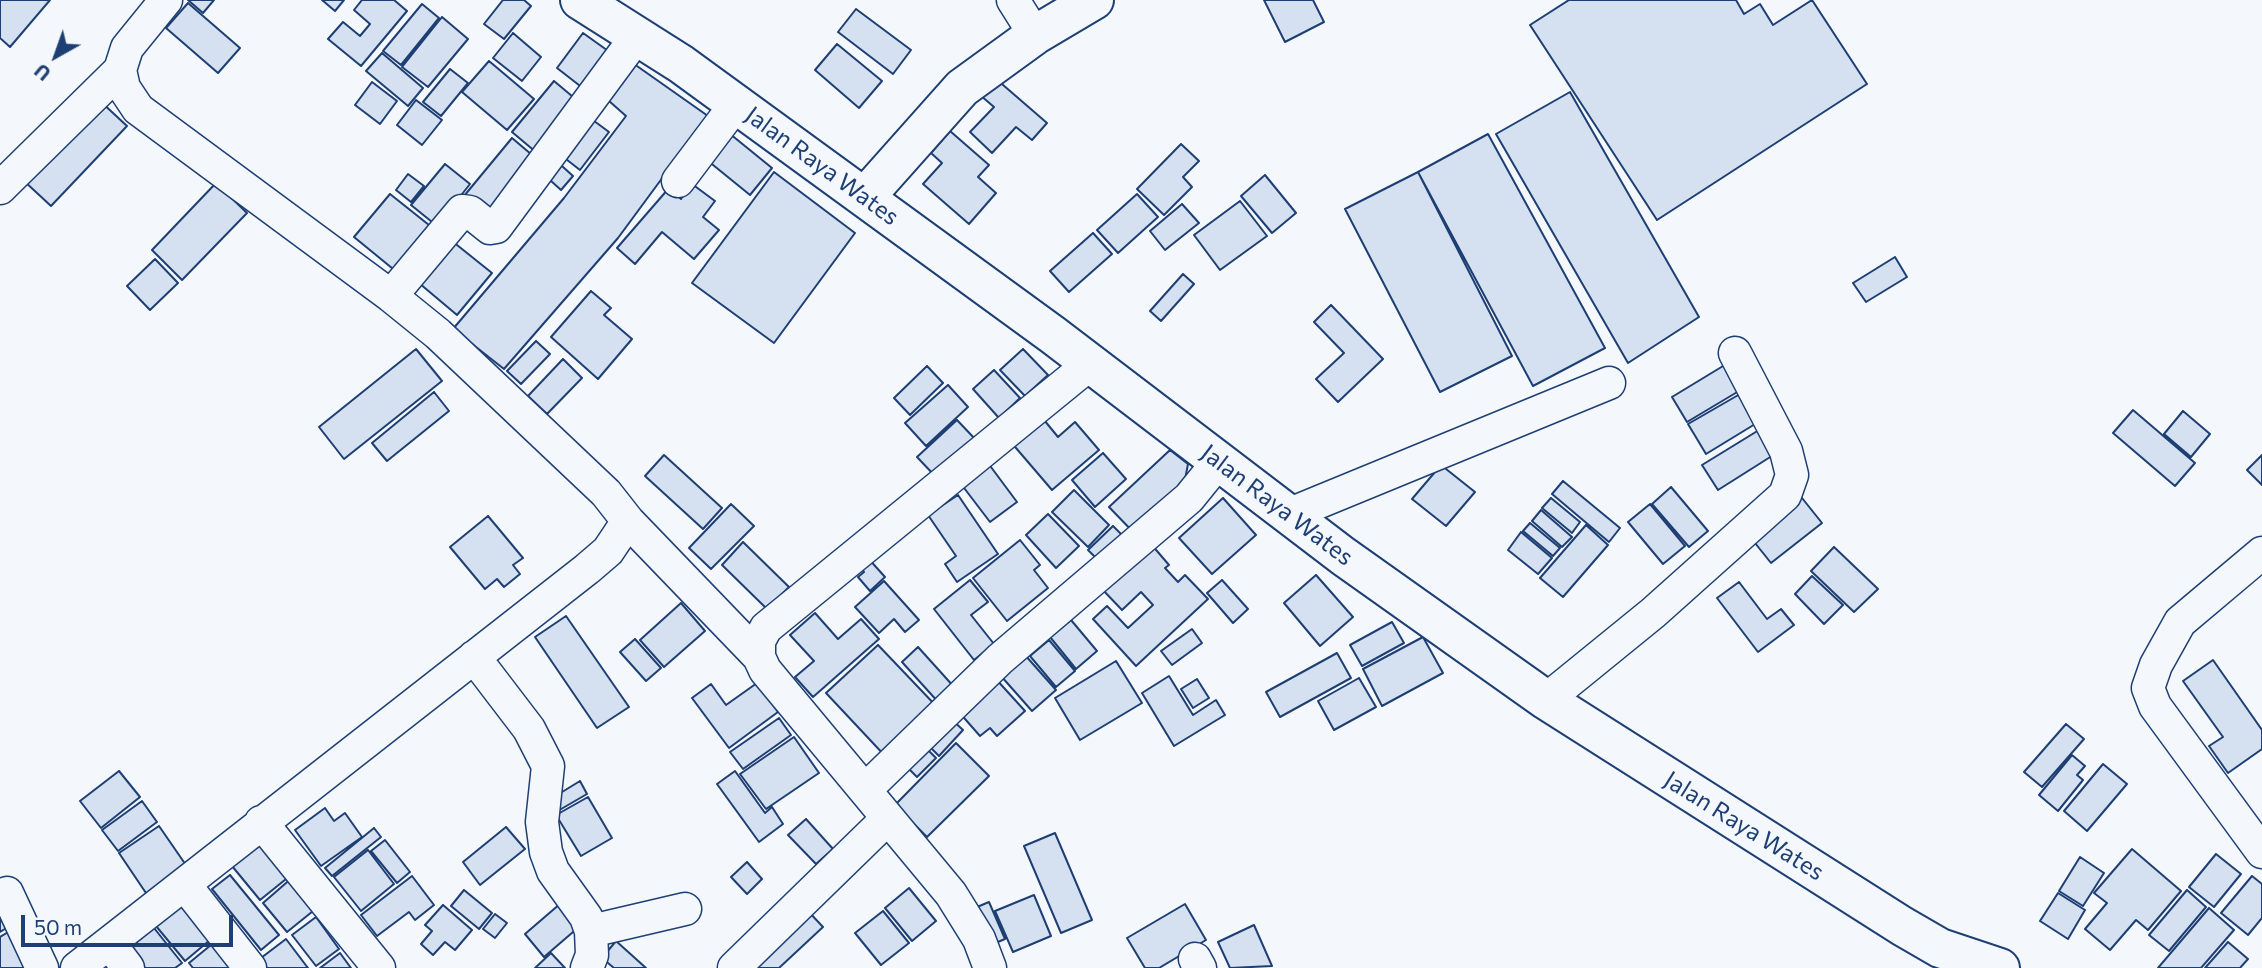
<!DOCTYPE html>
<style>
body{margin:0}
#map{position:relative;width:2262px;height:968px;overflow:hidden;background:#f4f7fb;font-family:Commissioner,sans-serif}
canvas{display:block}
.north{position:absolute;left:21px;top:21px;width:70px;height:70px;-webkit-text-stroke:5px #f4f7fb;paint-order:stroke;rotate:220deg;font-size:19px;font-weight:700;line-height:28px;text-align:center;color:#1d3f73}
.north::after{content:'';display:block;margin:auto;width:24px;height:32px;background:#1d3f73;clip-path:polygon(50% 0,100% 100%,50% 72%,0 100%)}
.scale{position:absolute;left:21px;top:915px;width:212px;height:32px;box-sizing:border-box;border:4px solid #1d3f73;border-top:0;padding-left:9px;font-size:21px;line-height:24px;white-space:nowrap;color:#1d3f73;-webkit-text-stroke:5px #f4f7fb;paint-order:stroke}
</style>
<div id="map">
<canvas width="2262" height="968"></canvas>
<div class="north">U</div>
<div class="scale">50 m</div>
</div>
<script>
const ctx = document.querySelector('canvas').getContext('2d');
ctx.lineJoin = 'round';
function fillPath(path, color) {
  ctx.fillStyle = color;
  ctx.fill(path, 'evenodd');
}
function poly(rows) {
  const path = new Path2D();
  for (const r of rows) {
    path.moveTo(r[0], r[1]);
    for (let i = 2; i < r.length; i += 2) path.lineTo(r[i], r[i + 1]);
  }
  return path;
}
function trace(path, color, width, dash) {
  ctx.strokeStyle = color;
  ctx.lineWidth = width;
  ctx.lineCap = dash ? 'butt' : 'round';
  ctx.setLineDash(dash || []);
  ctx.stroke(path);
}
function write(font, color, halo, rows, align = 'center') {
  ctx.font = font + ' Commissioner,sans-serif';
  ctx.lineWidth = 5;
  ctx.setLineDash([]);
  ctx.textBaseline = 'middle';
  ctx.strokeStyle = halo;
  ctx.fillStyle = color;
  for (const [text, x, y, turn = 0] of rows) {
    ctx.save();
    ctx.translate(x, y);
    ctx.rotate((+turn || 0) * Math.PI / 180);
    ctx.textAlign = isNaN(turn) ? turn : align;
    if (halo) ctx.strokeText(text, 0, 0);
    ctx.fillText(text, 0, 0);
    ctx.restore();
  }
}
const building = poly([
 [0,0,50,0,10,47,0,38,0,0],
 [188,0,214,0,203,13,188,0],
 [322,0,344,0,335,11,322,0],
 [362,0,394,0,407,11,361,66,328,39,343,22,360,36,370,24,354,10,362,0],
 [503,0,524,0,531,6,504,39,484,24,503,0],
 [1264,0,1313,0,1324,22,1285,42,1264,0],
 [1569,0,1736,0,1744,14,1760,4,1773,25,1812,0,1867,84,1657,220,1530,25,1569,0],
 [188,3,240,48,218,73,166,28,188,3],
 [422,4,439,18,401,65,383,51,422,4],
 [856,9,911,50,893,74,838,32,856,9],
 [442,17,468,39,428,87,402,67,442,17],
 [513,33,541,57,522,81,493,58,513,33],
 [583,33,611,53,584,89,557,68,583,33],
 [837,44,882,81,859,108,815,70,837,44],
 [382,53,423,88,408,106,366,71,382,53],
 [627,59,708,116,618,238,504,369,453,329,564,198,626,116,600,93,627,59],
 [489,61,534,99,507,130,462,92,489,61],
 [450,69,468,83,441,116,423,102,450,69],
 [995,78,1047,123,1032,140,1016,127,992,153,970,132,994,107,980,95,995,78],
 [554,81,579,102,537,153,512,132,554,81],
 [372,82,397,101,380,124,355,105,372,82],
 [1570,92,1699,317,1628,363,1496,134,1570,92],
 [99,100,127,126,51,206,23,180,99,100],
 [416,100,442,120,422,145,397,125,416,100],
 [582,112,609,132,580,170,553,149,582,112],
 [724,129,772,168,750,195,702,156,724,129],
 [950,131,989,165,978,177,996,193,969,224,923,184,942,163,931,153,950,131],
 [1488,134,1605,348,1533,386,1418,172,1488,134],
 [512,138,538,160,491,218,464,196,512,138],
 [1181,144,1199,161,1183,177,1192,187,1164,215,1137,189,1181,144],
 [552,157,573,176,561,190,540,171,552,157],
 [445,164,470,184,437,226,411,205,445,164],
 [774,172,855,233,774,343,692,283,774,172],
 [1418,172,1512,356,1440,392,1345,209,1418,172],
 [408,174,424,186,411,202,396,190,408,174],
 [1265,175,1296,213,1272,233,1241,196,1265,175],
 [216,183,247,213,182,280,152,250,216,183],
 [692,184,715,201,703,217,719,230,694,259,662,232,635,264,617,248,669,188,681,199,692,184],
 [390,194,434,229,398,273,354,237,390,194],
 [1137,194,1158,217,1118,253,1097,230,1137,194],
 [1240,201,1267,236,1220,270,1194,235,1240,201],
 [1182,204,1199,223,1165,250,1150,231,1182,204],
 [1093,233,1112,254,1069,292,1050,271,1093,233],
 [447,237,492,273,457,315,413,278,447,237],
 [1895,257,1907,277,1866,302,1853,283,1895,257],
 [155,259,178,283,150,310,127,286,155,259],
 [1183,274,1194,284,1161,321,1150,311,1183,274],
 [591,291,611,308,604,315,632,339,598,379,551,337,591,291],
 [1331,305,1383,359,1338,402,1316,379,1344,353,1314,322,1331,305],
 [536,341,550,354,521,384,507,371,536,341],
 [416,349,442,381,344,459,319,427,416,349],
 [1023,349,1048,375,1025,396,1000,370,1023,349],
 [563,359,582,378,547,414,528,396,563,359],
 [1728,363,1744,388,1687,422,1672,397,1728,363],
 [927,366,943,383,910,415,894,398,927,366],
 [994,370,1020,398,999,418,973,389,994,370],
 [948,385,968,407,926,446,905,423,948,385],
 [1747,390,1765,418,1706,454,1688,424,1747,390],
 [434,392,449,411,387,461,372,443,434,392],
 [2133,410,2195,463,2175,486,2113,433,2133,410],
 [2183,411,2210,434,2191,457,2164,434,2183,411],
 [1040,415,1058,437,1075,422,1099,450,1052,490,1010,441,1040,415],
 [957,420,975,439,935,476,917,457,957,420],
 [1759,430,1775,454,1718,490,1702,465,1759,430],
 [1170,450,1188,464,1183,490,1136,535,1109,507,1170,450],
 [1103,453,1126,479,1095,507,1072,480,1103,453],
 [664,455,722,508,703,529,645,476,664,455],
 [2262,455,2262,485,2247,470,2262,455],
 [985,459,1017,502,990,522,958,480,985,459],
 [1441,465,1475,492,1446,526,1412,499,1441,465],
 [1563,481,1620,528,1609,542,1552,494,1563,481],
 [1671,487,1708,531,1689,547,1652,504,1671,487],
 [1074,490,1109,525,1088,547,1052,512,1074,490],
 [958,495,998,554,957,582,945,564,956,556,928,515,958,495],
 [1223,498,1256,535,1212,574,1179,538,1223,498],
 [1551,498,1580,522,1572,533,1542,508,1551,498],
 [1802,498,1822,523,1771,563,1751,538,1802,498],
 [731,504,754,526,711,569,689,548,731,504],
 [1650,504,1685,546,1663,564,1628,522,1650,504],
 [1541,510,1572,537,1562,547,1532,521,1541,510],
 [1048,514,1079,546,1056,568,1026,535,1048,514],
 [488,516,523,558,513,565,520,574,504,587,497,579,485,589,450,547,488,516],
 [1530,523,1560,548,1553,556,1523,531,1530,523],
 [1586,525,1608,545,1563,597,1540,578,1586,525],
 [1113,526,1129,542,1104,566,1088,550,1113,526],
 [1521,532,1552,558,1538,574,1508,550,1521,532],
 [1020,540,1040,565,1034,570,1048,588,1007,621,973,578,1020,540],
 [743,542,789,587,767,609,722,565,743,542],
 [1151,544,1169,565,1165,568,1178,582,1185,575,1208,599,1136,666,1093,619,1107,606,1128,628,1153,605,1141,592,1122,610,1102,589,1151,544],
 [1834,547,1878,589,1854,612,1811,571,1834,547],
 [867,557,885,577,870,591,858,577,864,572,858,565,867,557],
 [1316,575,1353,617,1320,646,1284,603,1316,575],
 [1812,576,1843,605,1824,624,1795,594,1812,576],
 [970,580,988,602,971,615,994,644,974,660,934,609,970,580],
 [1222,580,1248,609,1233,623,1207,593,1222,580],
 [884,581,919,620,905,632,894,619,879,633,855,607,884,581],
 [1739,582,1767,619,1781,609,1794,625,1758,652,1717,598,1739,582],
 [681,603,705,631,664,667,640,640,681,603],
 [815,613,838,639,861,619,879,639,813,697,795,677,814,661,790,635,815,613],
 [566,616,629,707,597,728,535,637,566,616],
 [1071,620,1097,651,1076,669,1050,637,1071,620],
 [1392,622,1404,643,1362,666,1350,645,1392,622],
 [1192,629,1202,643,1172,665,1161,651,1192,629],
 [1423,637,1443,673,1382,706,1363,669,1423,637],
 [635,639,661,668,646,681,620,652,635,639],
 [1049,640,1075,671,1056,687,1030,656,1049,640],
 [878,645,939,709,887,758,826,693,878,645],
 [918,647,955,688,939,703,902,662,918,647],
 [1337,653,1351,678,1280,717,1266,692,1337,653],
 [1025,655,1056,690,1032,711,1001,676,1025,655],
 [2213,660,2262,730,2262,749,2228,773,2209,746,2223,737,2183,681,2213,660],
 [1116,661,1142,703,1080,740,1055,698,1116,661],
 [1169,676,1193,715,1216,700,1225,715,1174,746,1142,693,1169,676],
 [995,678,1025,711,997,736,990,728,980,736,958,711,995,678],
 [1359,678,1376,707,1334,730,1318,701,1359,678],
 [1197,679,1209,698,1193,708,1181,689,1197,679],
 [757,683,778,712,729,748,692,698,711,684,726,705,757,683],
 [947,715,963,730,939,756,923,740,947,715],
 [779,718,791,735,743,769,730,752,779,718],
 [2066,724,2084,739,2042,787,2024,772,2066,724],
 [794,737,819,773,766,809,740,774,794,737],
 [956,743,989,776,927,837,895,805,956,743],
 [922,744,936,758,917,777,903,763,922,744],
 [2072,755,2085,766,2077,775,2083,780,2058,811,2039,795,2072,755],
 [2103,764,2127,784,2087,831,2064,811,2103,764],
 [119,771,140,797,101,828,80,801,119,771],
 [735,771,765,813,772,807,783,824,759,842,717,784,735,771],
 [580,781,587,794,556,812,549,800,580,781],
 [588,797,612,838,581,856,556,815,588,797],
 [142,801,157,822,118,851,102,830,142,801],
 [325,808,334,821,345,813,362,837,321,866,295,830,325,808],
 [806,819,833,849,816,864,788,835,806,819],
 [159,826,188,868,148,896,119,853,159,826],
 [506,827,525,849,480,885,463,862,506,827],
 [374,828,381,837,332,876,325,868,374,828],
 [1055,833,1092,920,1061,933,1024,846,1055,833],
 [385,840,410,872,397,883,371,851,385,840],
 [263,841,291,875,260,900,232,866,263,841],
 [2132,849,2181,891,2148,930,2136,920,2110,950,2085,929,2107,903,2094,893,2132,849],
 [368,850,394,884,361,911,334,877,368,850],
 [2216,854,2241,874,2214,907,2189,887,2216,854],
 [2080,857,2104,873,2083,906,2059,891,2080,857],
 [747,862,762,879,747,894,731,877,747,862],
 [230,875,279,935,261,950,212,889,230,875],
 [412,876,434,905,415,920,409,912,377,936,361,915,412,876],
 [2252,876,2262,884,2262,918,2248,935,2221,913,2252,876],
 [293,877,318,907,287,932,263,903,293,877],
 [909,888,936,921,912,941,885,908,909,888],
 [464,890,492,913,479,929,451,906,464,890],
 [2187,890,2206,907,2169,951,2149,935,2187,890],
 [2058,893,2085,910,2068,939,2040,921,2058,893],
 [1034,895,1051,936,1013,952,995,911,1034,895],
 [187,900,216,935,185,961,156,926,187,900],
 [989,902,1005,939,986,947,970,910,989,902],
 [561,903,580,926,544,957,525,934,561,903],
 [1185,904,1206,940,1159,968,1145,968,1127,938,1185,904],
 [443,905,472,930,455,950,445,942,433,955,421,944,432,931,425,925,443,905],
 [0,908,10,926,0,932,0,908],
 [2209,908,2234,930,2201,968,2158,968,2209,908],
 [807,910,823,927,779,968,745,968,807,910],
 [883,911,909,943,881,965,855,933,883,911],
 [495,914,507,923,495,938,483,929,495,914],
 [316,917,339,949,316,966,292,935,316,917],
 [1254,925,1272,966,1230,968,1218,942,1254,925],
 [154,928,182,963,175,968,144,968,128,949,154,928],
 [10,931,31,968,0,968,0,937,10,931],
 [286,939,308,968,262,968,257,961,286,939],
 [217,940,238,968,193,968,189,963,217,940],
 [616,941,646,968,614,968,602,958,616,941],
 [2228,942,2248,959,2240,968,2205,968,2228,942],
 [340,953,351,968,320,968,340,953],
 [551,953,565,968,535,968,551,953]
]);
fillPath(building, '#d5e0f0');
trace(building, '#1d3f73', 2);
const minor = poly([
 [1013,0,1035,35],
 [678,181,736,104],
 [0,188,120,70],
 [391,296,462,211,470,212,490,228,496,227,637,36],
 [1290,514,1609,383],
 [628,521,759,657],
 [2262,553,2180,622,2156,665,2148,688,2155,706,2262,852],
 [474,657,529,729,548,766,542,822,546,852,553,871,586,917,591,931,592,955,587,968],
 [1546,700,1653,613,1785,495,1792,475,1786,451,1735,353],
 [865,790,1000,659,1189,498,1219,461],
 [261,822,379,968],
 [185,885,250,968],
 [7,893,42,968],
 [591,931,685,909],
 [110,944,128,968],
 [1195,959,1200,968],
 [77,968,587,569,608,551,628,521,606,493,438,334,391,296,138,109,124,88,120,70,127,48,166,0],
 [734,968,887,819],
 [990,968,979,939,951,894,765,670,759,657,759,641,766,628,1091,363]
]);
const major = poly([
 [865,197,962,88,1035,35,1094,0]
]);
const highway = poly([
 [580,0,681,64,1053,335,1343,556,1546,700,1902,926,1940,948,2000,968]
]);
trace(minor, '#1d3f73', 35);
trace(major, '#1d3f73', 42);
trace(highway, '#1d3f73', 42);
trace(minor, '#f4f7fb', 32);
trace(major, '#f4f7fb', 38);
trace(highway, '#f4f7fb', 38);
write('24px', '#1d3f73', '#f4f7fb', [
 ["Jalan Raya Wates",822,166,36],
 ["Jalan Raya Wates",1277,505,37],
 ["Jalan Raya Wates",1744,826,32]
]);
</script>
